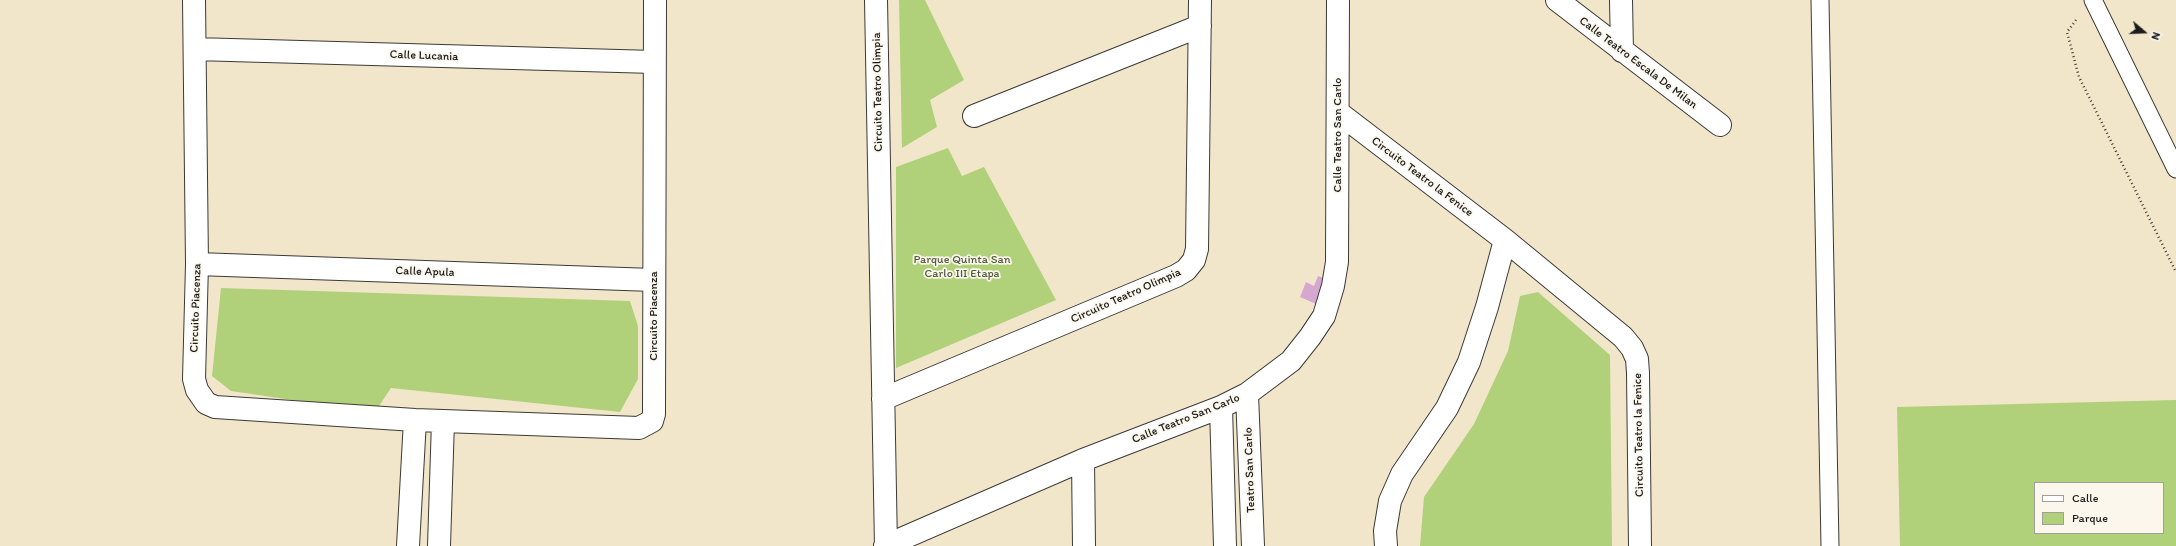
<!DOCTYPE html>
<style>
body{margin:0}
#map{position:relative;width:2176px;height:546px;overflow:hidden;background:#f1e6ca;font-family:Itim,sans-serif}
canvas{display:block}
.legend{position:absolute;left:2034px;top:482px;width:130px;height:52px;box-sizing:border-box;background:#fbf7ec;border:1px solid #a29f99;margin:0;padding:5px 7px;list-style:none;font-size:12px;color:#1c1c1c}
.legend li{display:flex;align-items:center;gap:8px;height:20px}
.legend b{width:20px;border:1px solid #a29f99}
.north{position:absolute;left:2124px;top:12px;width:40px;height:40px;-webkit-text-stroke:3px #fbf7ec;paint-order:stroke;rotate:109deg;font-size:11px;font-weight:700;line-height:16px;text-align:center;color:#1c1c1c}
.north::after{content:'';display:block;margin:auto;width:14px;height:18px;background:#1c1c1c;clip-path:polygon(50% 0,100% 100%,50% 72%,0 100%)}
</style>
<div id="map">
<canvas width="2176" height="546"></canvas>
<ul class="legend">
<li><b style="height:5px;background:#fff"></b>Calle</li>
<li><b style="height:11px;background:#b0d179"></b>Parque</li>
</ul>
<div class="north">N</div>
</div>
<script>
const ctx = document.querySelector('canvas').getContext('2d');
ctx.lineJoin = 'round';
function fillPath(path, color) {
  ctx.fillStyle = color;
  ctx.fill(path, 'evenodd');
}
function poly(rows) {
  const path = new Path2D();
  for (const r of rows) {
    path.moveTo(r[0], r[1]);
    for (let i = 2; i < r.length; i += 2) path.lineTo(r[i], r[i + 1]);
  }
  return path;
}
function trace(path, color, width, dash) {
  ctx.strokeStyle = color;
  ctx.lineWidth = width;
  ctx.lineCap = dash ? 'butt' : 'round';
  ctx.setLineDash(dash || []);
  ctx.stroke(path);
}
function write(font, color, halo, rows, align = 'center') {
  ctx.font = font + ' Itim,sans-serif';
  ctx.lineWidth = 3.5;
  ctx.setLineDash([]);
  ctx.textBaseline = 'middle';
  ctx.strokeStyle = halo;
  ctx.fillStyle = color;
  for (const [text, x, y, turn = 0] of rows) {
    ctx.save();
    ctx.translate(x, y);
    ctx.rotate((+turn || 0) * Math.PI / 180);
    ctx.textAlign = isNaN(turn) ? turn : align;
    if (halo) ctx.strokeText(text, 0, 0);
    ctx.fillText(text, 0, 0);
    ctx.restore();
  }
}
fillPath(poly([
 [899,0,925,0,964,80,930,100,937,127,902,148],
 [948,148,962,176,984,167,1056,300,896,368,896,167],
 [221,288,630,301,638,326,638,379,620,412,391,388,375,412,231,391,212,376],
 [1538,292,1610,355,1612,546,1420,546,1424,497,1474,424,1508,351,1520,296],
 [2176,400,2176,546,1900,546,1897,407],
 [2035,483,2163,483,2163,533,2035,533]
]), '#b0d179');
fillPath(poly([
 [1318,276,1326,279,1316,304,1300,297,1306,282,1314,286]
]), '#d6a8d1');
const service = poly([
 [1820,0,1830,546],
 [2093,0,2176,169]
]);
const minor = poly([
 [194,0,197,264,194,379,197,390,206,403,215,407,415,420,639,428,652,421,654,414,655,0],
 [876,0,886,546],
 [1557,0,1720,125],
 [1621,0,1622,51],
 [195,49,654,62],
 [1339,113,1505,240,1623,337,1632,348,1637,359,1638,373,1640,546],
 [974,116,1200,26],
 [197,264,653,280],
 [1247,394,1253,546],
 [883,399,1176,276,1186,270,1194,260,1197,249,1200,0],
 [1221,407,1225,546],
 [1083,460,1084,546],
 [408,546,415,420],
 [439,546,443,421],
 [885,546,1083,460,1221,407,1247,394,1291,361,1310,337,1324,316,1333,286,1337,262,1338,0],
 [1386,546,1385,531,1390,501,1402,474,1447,408,1469,362,1487,307,1505,240]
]);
trace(service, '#3c3a36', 19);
trace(minor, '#3c3a36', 24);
trace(poly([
 [2076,20,2067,32,2079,77,2176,272]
]), '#3c3a36', 2.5, [1, 3]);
trace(service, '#fff', 17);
trace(minor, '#fff', 22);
write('12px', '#1c1c1c', '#fbf7ec', [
 ["Calle Lucania",424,56,2],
 ["Calle Teatro Escala De Milan",1638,63,37],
 ["Circuito Teatro Olimpia",878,92,-91],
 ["Calle Teatro San Carlo",1338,135,-90],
 ["Circuito Teatro la Fenice",1422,177,37],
 ["Calle Apula",425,272,2],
 ["Circuito Teatro Olimpia",1126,296,-24],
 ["Circuito Piacenza",196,308,-88],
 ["Circuito Piacenza",654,316,-90],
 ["Calle Teatro San Carlo",1186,419,-22],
 ["Circuito Teatro la Fenice",1639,435,-91],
 ["Teatro San Carlo",1250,470,-92]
]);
write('12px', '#505b3d', '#fbf7ec', [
 ["Parque Quinta San",962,260],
 ["Carlo III Etapa",962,274]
]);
</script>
